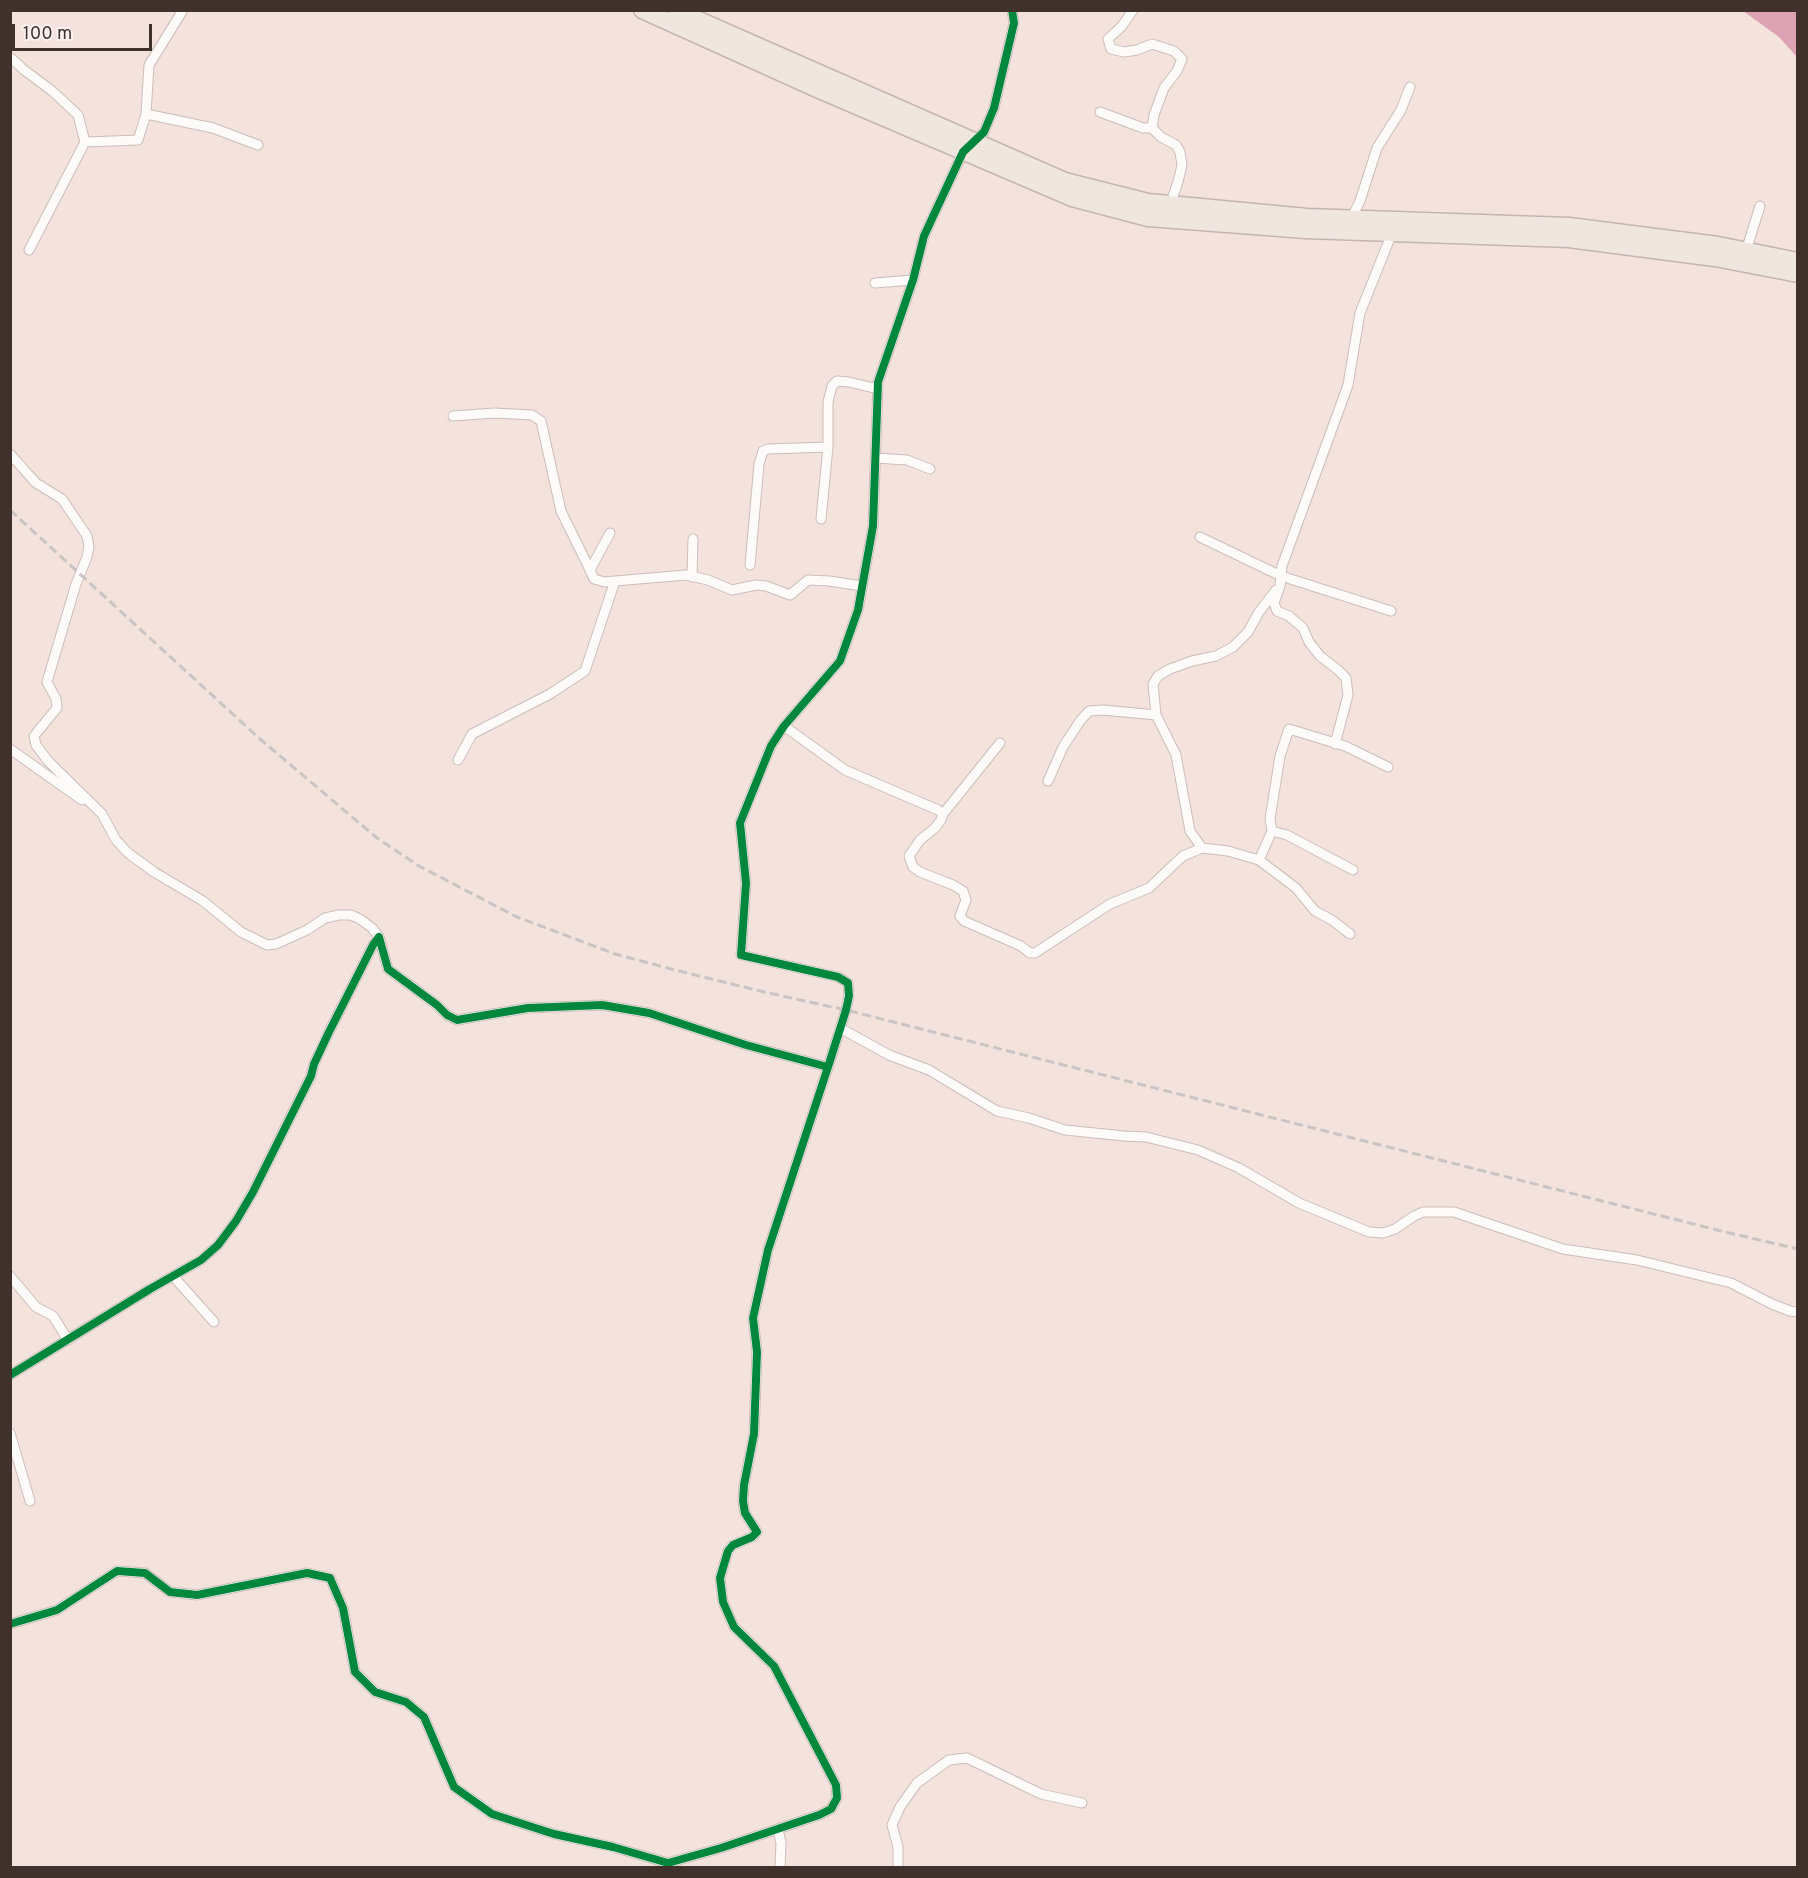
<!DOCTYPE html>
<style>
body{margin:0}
#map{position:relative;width:1808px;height:1878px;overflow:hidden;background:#f4e3dd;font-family:Overpass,sans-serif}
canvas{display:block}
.frame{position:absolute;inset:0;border:12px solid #40312c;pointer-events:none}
.scale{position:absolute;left:12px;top:24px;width:140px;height:27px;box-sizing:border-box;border:3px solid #40312c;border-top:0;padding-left:8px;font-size:18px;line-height:21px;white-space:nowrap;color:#40312c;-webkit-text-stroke:4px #faf1ef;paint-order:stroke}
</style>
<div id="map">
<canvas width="1808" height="1878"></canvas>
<div class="frame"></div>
<div class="scale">100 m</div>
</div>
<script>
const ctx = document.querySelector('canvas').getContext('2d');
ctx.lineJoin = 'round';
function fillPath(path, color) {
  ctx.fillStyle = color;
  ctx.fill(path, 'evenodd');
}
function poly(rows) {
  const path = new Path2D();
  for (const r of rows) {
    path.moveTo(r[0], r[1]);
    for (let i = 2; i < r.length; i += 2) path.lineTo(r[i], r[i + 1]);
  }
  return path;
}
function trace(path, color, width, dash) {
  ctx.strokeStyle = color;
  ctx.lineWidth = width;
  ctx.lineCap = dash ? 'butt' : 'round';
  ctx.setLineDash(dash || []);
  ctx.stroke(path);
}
fillPath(poly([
 [1743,11,1797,11,1797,57,1779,37]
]), '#dea2b5');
const street = poly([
 [1133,10,1122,26,1108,39,1111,49,1124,52,1137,50,1152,44,1174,51,1182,59,1177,71,1164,88,1154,115,1152,128,1161,137,1176,145,1180,152,1182,165,1178,182,1170,205],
 [10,57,24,70,51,90,78,115,85,142,29,250],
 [1100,112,1143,128,1152,128],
 [146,114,213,128,258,145],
 [85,142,138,140,146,114,149,65,183,10],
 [1351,219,1360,201,1377,148,1401,110,1410,87],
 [1746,251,1760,206],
 [875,283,913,280],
 [453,416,494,413,532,415,541,421,561,511,590,570],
 [10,454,36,483,62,499,87,536,89,547,87,557,76,584,47,682,56,699,57,708,34,736,36,745,48,761,102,814,116,840,128,853,154,872,203,901,241,932,267,945,276,944,307,930,325,918,339,915,351,915,360,919,372,928,379,937],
 [875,458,907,460,930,469],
 [821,519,828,447],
 [610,533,590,570,594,579,605,582,615,581,686,575,708,580,732,590,756,585,766,586,790,595,808,580,829,581,862,586],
 [1200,537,1281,576,1391,611],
 [750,565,759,464,763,451,768,449,828,447,828,402,832,386,837,381,849,382,878,389],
 [692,577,693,539],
 [784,726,845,770,938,810,943,814,941,820,935,828,920,840,909,856,913,867,920,872,953,885,963,891,966,900,960,916,964,921,1021,946,1030,953,1035,953,1110,904,1149,888,1183,856,1202,848,1228,851,1259,860,1296,888,1315,911,1332,920,1350,934],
 [1335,744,1348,695,1346,678,1338,670,1320,656,1309,642,1303,628,1289,616,1277,611,1274,603,1280,586,1282,566,1348,385,1360,313,1392,233],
 [10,749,82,800],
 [458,760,472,734,550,694,585,671,615,581],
 [1048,781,1063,747,1080,721,1089,711,1103,710,1156,715],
 [943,814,1000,743],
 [1272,831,1287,835,1353,870],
 [1202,848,1190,831,1176,755,1156,715,1153,684,1158,676,1170,669,1192,661,1216,656,1233,647,1248,632,1259,612,1276,590],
 [1259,860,1272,831,1270,819,1280,756,1289,729,1345,746,1388,767],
 [840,1028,889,1055,929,1070,997,1111,1029,1118,1065,1130,1124,1136,1146,1137,1198,1150,1239,1168,1299,1203,1369,1232,1383,1233,1395,1229,1414,1216,1423,1212,1454,1212,1563,1249,1637,1260,1731,1283,1772,1304,1790,1311,1798,1312],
 [828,1067,846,1010,849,996,848,983,838,977,741,955,746,883,740,823,771,746,784,726,840,661,858,610,873,526,878,382,913,280,924,236,963,152,984,132,994,108,1014,23,1012,10],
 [10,1276,36,1307,53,1316,68,1340],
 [173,1276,214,1322],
 [10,1375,150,1289,201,1260,218,1245,236,1221,253,1192,311,1076,314,1064,329,1032,373,945,379,937,388,969,437,1005,447,1015,457,1020,528,1008,602,1005,649,1013,746,1045,828,1067,768,1250,753,1318,757,1352,754,1434,744,1485,743,1501,745,1513,757,1532,752,1537,733,1545,728,1551,720,1578,723,1602,734,1627,774,1666,836,1785,837,1798,831,1809,819,1815,721,1848,668,1863,613,1847,554,1834,492,1814,454,1787,424,1717,406,1702,375,1692,355,1672,343,1608,330,1578,307,1573,197,1595,170,1592,145,1573,117,1571,57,1610,10,1624],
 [10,1433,30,1501],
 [778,1829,781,1843,780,1868],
 [898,1868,898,1847,892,1825,900,1807,917,1783,949,1760,967,1758,1041,1794,1082,1803]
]);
const highway = poly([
 [642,10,817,89,1072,198,1148,218,1306,230,1569,239,1715,258,1798,274],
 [676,10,1065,181,1148,202,1307,217,1569,226,1718,245,1798,261]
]);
trace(street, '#ccbdb8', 11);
trace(highway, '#c5b6ad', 19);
trace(street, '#fdfbfa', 9);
trace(highway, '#f0e6e0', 16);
trace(poly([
 [10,510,260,739,377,838,419,866,517,917,615,954,675,970,764,992,846,1010,1721,1231,1798,1249]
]), '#cac5c4', 3, [9, 4.5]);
trace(poly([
 [828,1067,846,1010,849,996,848,983,838,977,741,955,746,883,740,823,771,746,784,726,840,661,858,610,873,526,878,382,913,280,924,236,963,152,984,132,994,108,1014,23,1012,10],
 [10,1375,150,1289,201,1260,218,1245,236,1221,253,1192,311,1076,314,1064,329,1032,373,945,379,937,388,969,437,1005,447,1015,457,1020,528,1008,602,1005,649,1013,746,1045,828,1067,768,1250,753,1318,757,1352,754,1434,744,1485,743,1501,745,1513,757,1532,752,1537,733,1545,728,1551,720,1578,723,1602,734,1627,774,1666,836,1785,837,1798,831,1809,819,1815,721,1848,668,1863,613,1847,554,1834,492,1814,454,1787,424,1717,406,1702,375,1692,355,1672,343,1608,330,1578,307,1573,197,1595,170,1592,145,1573,117,1571,57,1610,10,1624]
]), '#00873e', 8);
</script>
